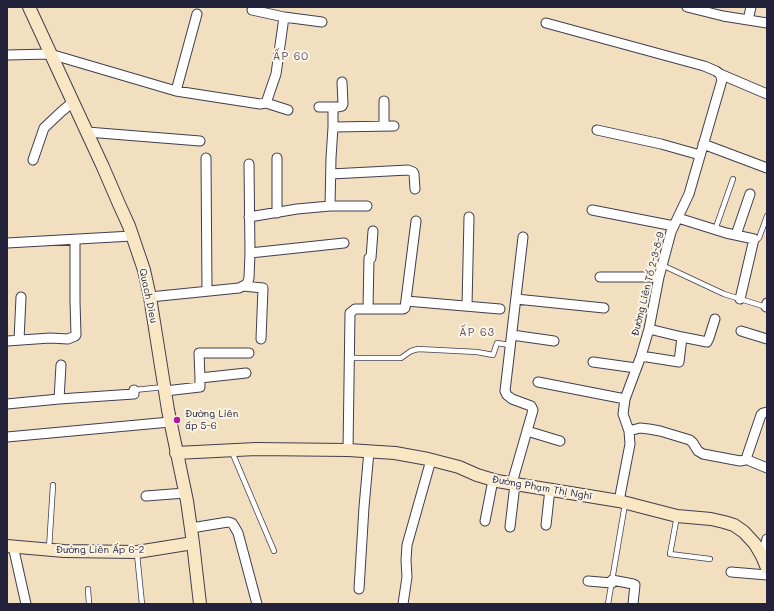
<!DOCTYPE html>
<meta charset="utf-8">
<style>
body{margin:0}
#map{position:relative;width:774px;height:611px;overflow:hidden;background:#f2dfbf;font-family:Mali,sans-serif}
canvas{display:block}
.frame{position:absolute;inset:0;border:8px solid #22223b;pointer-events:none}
</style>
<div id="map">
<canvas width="774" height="611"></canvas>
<div class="frame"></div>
</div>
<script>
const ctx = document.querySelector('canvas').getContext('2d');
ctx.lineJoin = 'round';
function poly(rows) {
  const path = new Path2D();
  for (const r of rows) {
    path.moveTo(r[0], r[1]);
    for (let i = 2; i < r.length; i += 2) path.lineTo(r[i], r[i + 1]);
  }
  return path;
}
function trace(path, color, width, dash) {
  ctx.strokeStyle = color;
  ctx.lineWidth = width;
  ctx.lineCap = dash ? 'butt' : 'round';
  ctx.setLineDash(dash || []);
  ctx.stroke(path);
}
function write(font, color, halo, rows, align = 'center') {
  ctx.font = font + ' Mali,sans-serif';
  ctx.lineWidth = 4;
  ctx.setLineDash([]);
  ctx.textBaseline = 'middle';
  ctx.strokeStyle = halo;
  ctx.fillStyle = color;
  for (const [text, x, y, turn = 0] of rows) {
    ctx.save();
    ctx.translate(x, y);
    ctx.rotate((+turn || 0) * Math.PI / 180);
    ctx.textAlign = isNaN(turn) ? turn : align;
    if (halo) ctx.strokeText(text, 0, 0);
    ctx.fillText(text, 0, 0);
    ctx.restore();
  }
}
const lane = poly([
 [715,230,733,179],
 [754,239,758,239,759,238,767,216],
 [662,265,724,294,766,307],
 [350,358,401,358,411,351,418,349,477,352,493,355,497,343,510,345],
 [134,390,164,387],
 [232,452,274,551],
 [677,516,670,554,710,559],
 [49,549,53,485],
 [137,554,142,604],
 [88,589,89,604],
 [608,604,625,504]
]);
const street = poly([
 [687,7,723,16,767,23],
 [252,10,284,17,322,22],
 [748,20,751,7],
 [546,23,704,66,716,71,720,74,767,94],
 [7,55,50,54,176,91,260,104,266,103,276,74,284,17],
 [176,91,197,14],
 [266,103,288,110],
 [319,107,337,107,342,106,343,104,342,82],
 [384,126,384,101],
 [333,127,394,126],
 [597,130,661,144,700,155],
 [87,132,200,141],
 [703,144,767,168],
 [206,158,207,291],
 [277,158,277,213],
 [33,160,44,128,62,111,73,102],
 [331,174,408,170,413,172,414,174,415,189],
 [330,206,331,158,333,127,333,107],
 [592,210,674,226],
 [249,217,297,209,330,206,367,206],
 [678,218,726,233,754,239,740,299],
 [736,235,750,194],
 [7,243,132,236],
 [250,253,344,243],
 [600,277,659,277],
 [243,286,263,288,261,339],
 [150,297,239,288,247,284,249,278,250,253,249,164],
 [516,299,604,308],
 [406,301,500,309],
 [467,306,469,217],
 [766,307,767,303],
 [368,309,369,258,371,258,373,231],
 [649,329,682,337],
 [741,331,767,339],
 [512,335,554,341],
 [19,340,21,297],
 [7,341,50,338,68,339,75,336,76,335,75,301,75,240],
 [641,356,679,362,682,337,707,342,709,338,715,319],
 [593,362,636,368],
 [200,378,199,353,249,353],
 [538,382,625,399],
 [165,391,200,387,200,378,246,373],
 [59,399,61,365],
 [7,404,59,399,134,394,134,390],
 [767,412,763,413,761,415,747,456,747,459,750,461,767,468],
 [527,431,560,441],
 [629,431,640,428,649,429,660,431,690,440,693,443,698,451,703,454,740,461,745,460,747,459],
 [7,437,170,422],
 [348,450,350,313,355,309,403,309,405,308,416,221],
 [512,483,533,410,531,406,512,399,507,395,505,391,523,237],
 [146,496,185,493],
 [619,501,630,444,629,431,623,414,625,399,641,356,649,329,659,277,671,232,689,194,722,80,720,74],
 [485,521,493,480],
 [546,525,550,489],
 [510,527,515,484],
 [191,528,228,522,232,523,234,526,238,533,257,604],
 [13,546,26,604],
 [762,556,767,539],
 [731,572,767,575],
 [612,580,633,584,635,585,633,604],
 [588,581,612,583],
 [359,589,364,507,369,451],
 [403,604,407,577,406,560,407,545,431,460]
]);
const secondary = poly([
 [29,7,103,167,119,204,129,226,144,270,150,297,168,410,187,501,193,543,200,604],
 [176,453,256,449,348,450,395,453,428,459,459,467,477,475,497,481,619,501,677,516,711,519,724,522,734,525,744,532,755,544,762,556,767,568],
 [7,546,64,551,137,552,193,543]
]);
trace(lane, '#413e4f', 6);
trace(street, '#413e4f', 11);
trace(secondary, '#413e4f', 14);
trace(lane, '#fff', 4.5);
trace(street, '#fff', 9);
trace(secondary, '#f9e7c3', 12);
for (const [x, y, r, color] of [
 [177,420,4,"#b5179e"]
]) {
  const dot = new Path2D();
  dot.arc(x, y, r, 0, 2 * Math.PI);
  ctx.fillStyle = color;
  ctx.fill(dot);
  trace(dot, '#fcf5e5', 1.5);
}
write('10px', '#22223b', '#fcf5e5', [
 ["Đường Liên Tổ 2-3-8-9",648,284,-76],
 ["Quach Dieu",148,296,78],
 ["Đường Phạm Thị Nghĩ",542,488,10],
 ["Đường Liên Ấp 6-2",100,550]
]);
write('10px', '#22223b', '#fcf5e5', [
 ["Đường Liên",185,414],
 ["ấp 5-6",185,426]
], 'left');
ctx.letterSpacing = '1px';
write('11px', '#5f5471', '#fcf5e5', [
 ["ẤP 60",291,57],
 ["ẤP 63",477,333]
]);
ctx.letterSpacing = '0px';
</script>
